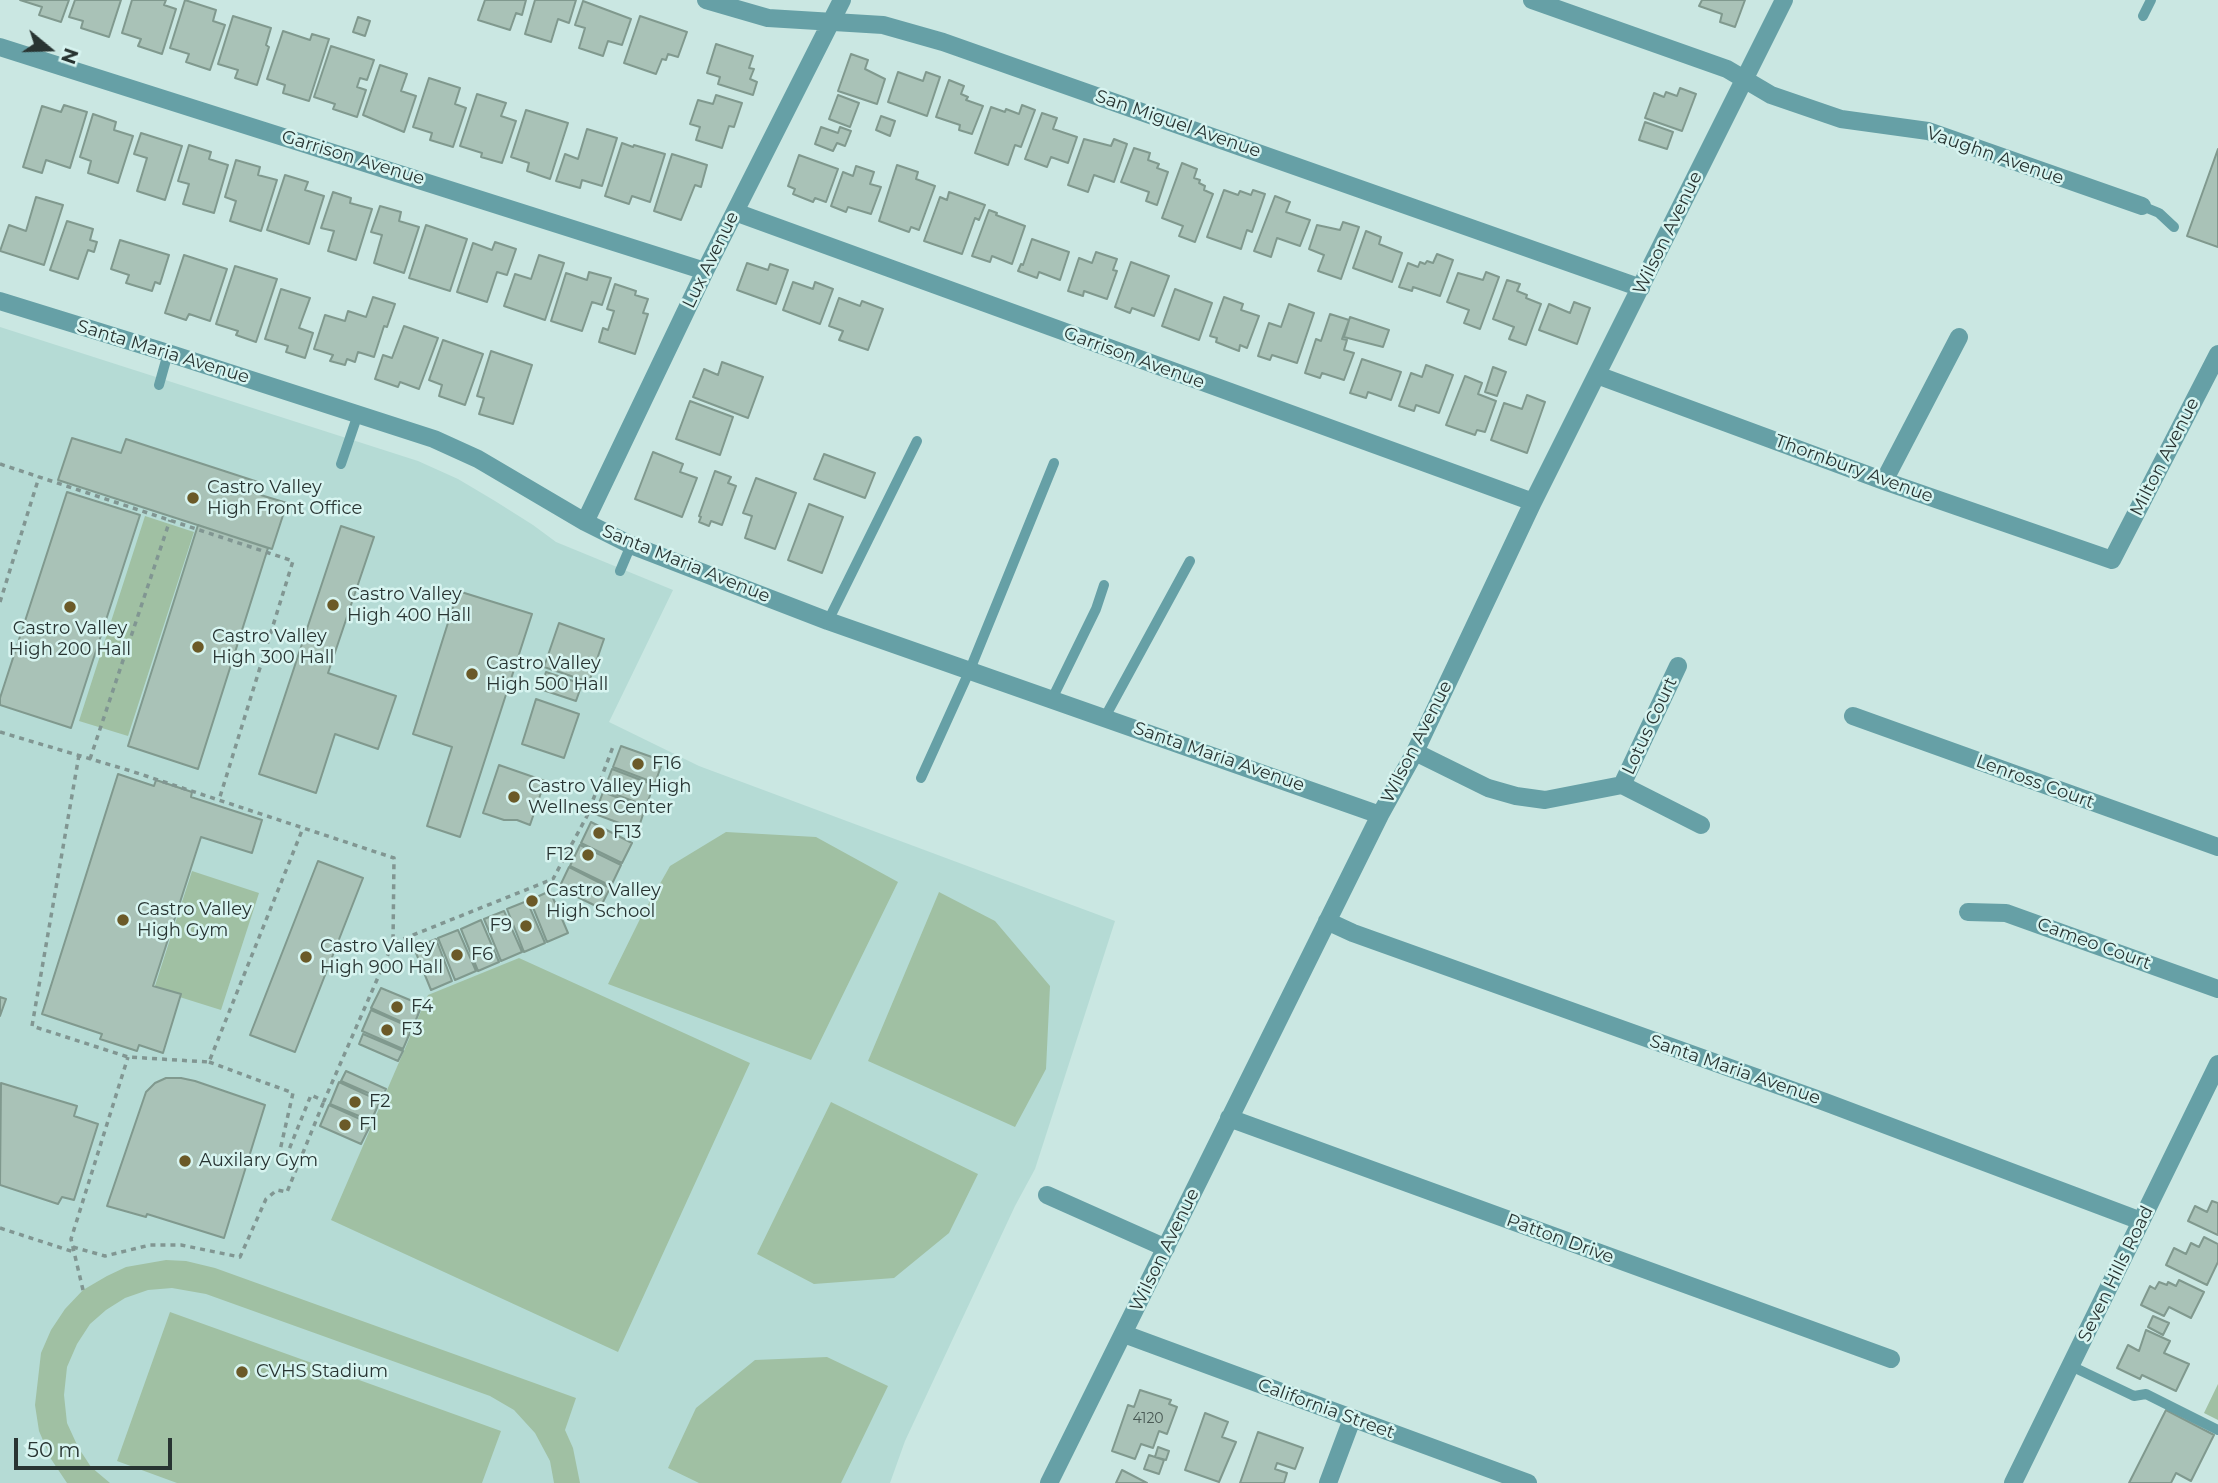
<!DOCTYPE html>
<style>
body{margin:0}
#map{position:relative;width:2218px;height:1483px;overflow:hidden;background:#cae7e2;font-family:Montserrat,sans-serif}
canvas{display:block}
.north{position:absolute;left:14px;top:14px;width:70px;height:70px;-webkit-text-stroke:5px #d7f4f0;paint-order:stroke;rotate:109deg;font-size:19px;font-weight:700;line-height:28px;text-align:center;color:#283432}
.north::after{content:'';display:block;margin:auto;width:24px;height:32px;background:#283432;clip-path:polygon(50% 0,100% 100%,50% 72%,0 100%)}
.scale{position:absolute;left:14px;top:1438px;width:158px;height:32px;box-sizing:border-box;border:4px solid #283432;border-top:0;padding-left:9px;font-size:21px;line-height:24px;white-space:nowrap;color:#283432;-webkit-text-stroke:5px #d7f4f0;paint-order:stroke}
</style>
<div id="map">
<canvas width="2218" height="1483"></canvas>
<div class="north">N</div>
<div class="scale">50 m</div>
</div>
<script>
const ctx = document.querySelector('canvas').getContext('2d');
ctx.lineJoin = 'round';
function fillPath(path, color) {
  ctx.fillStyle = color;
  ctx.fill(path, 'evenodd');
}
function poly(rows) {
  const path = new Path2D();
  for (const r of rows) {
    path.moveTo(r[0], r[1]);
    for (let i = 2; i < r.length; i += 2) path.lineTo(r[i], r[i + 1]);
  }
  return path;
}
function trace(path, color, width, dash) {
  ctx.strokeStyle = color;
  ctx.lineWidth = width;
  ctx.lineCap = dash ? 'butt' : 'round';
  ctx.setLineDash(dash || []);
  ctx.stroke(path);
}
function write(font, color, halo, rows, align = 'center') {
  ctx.font = font + ' Montserrat,sans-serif';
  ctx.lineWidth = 5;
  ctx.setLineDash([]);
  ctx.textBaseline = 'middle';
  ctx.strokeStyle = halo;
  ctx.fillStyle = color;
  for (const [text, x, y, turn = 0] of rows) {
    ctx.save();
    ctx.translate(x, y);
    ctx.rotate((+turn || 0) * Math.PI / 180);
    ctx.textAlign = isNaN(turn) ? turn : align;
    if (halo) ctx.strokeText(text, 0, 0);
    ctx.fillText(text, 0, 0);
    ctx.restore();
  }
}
fillPath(poly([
 [0,327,418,461,458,479,495,501,533,525,556,542,673,590,609,722,699,766,1115,921,1035,1169,1015,1206,905,1441,890,1483,0,1483]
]), '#b5dbd5');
fillPath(poly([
 [145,516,194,532,128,736,79,721],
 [726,832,816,837,898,882,811,1060,608,984,640,919,670,866],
 [192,871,259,893,221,1010,154,989],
 [939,892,995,921,1050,986,1046,1069,1015,1127,868,1061],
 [519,958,750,1063,618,1352,331,1220,428,995],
 [831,1102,978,1174,949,1233,894,1278,814,1284,757,1254],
 [166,1260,186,1261,215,1268,576,1398,565,1430,573,1448,580,1483,554,1483,550,1461,535,1433,514,1410,490,1396,206,1294,172,1288,148,1290,125,1298,106,1310,90,1324,77,1344,67,1367,64,1395,67,1423,78,1447,91,1467,110,1483,67,1483,51,1459,39,1431,35,1405,41,1353,51,1330,65,1309,83,1290,107,1276,126,1267],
 [170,1312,501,1431,482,1483,177,1483,117,1461],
 [827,1357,888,1386,841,1483,699,1483,668,1468,696,1408,755,1360],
 [2218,1384,2218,1420,2204,1413]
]), '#a0c0a3');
const building = poly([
 [20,0,69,0,61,22,39,15,42,7,20,0],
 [75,0,121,0,109,37,81,28,83,21,69,17,75,0],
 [132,0,166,0,164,5,176,9,162,54,138,46,141,39,122,33,132,0],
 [185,0,216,10,213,21,225,25,210,70,186,62,189,54,170,48,185,0],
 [485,0,526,0,522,15,516,13,510,30,478,20,485,0],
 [535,0,576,0,569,23,558,19,551,42,525,34,535,0],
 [1702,0,1745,0,1735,27,1720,22,1722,14,1699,6,1702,0],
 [583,1,631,19,622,45,608,41,603,56,579,48,585,28,575,25,583,1],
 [233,16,271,28,266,45,269,47,257,85,235,78,238,70,218,64,233,16],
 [640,16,687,32,678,57,668,54,666,60,662,59,656,74,624,63,640,16],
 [358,17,370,21,365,36,353,32,358,17],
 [283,31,310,40,312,34,329,39,309,101,283,93,285,85,267,79,283,31],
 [716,44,753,56,749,68,754,69,750,79,757,82,753,95,718,84,720,77,707,73,716,44],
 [331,46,374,60,367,80,360,78,357,87,366,90,357,117,333,109,335,104,314,97,331,46],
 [851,54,868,60,865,69,885,79,877,104,838,91,851,54],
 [380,65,407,74,401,91,416,96,404,132,363,115,380,65],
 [898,72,923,81,926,72,940,77,927,116,888,102,898,72],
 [429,78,460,88,455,104,466,108,453,147,430,140,432,133,413,127,429,78],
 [949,80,964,86,961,94,968,97,966,100,983,106,972,134,959,130,960,125,936,117,949,80],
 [1680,88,1696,94,1682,131,1645,118,1654,93,1664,97,1666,92,1677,96,1680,88],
 [477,94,506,103,501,116,516,121,502,163,481,157,482,153,460,146,477,94],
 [716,95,742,103,734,127,729,126,722,148,696,140,700,127,690,124,698,100,713,104,716,95],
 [838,95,859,103,850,127,829,119,838,95],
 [64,105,87,112,70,168,46,160,42,173,23,167,42,106,61,112,64,105],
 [1022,105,1035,110,1021,147,1015,145,1008,165,975,153,991,107,1005,112,1006,109,1019,114,1022,105],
 [526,110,568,123,550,179,527,171,529,163,511,157,526,110],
 [1042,113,1057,118,1053,129,1077,137,1068,163,1051,157,1047,167,1025,159,1042,113],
 [93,114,116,122,114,130,133,136,118,183,88,173,91,161,80,157,93,114],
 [881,116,895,121,890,136,876,130,881,116],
 [1645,122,1673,132,1667,149,1639,140,1645,122],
 [821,127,838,133,840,127,851,131,845,146,837,143,833,151,815,144,821,127],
 [587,129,617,138,602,186,582,180,580,188,556,181,565,154,578,159,587,129],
 [141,133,182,146,165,200,137,191,147,158,134,154,141,133],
 [1084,139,1111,146,1114,139,1127,144,1114,182,1094,175,1088,192,1068,185,1084,139],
 [622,143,633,147,634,145,665,154,650,202,632,196,629,204,605,196,622,143],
 [189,145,211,152,209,159,228,165,214,213,183,204,189,184,178,181,189,145],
 [1134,148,1150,153,1148,160,1159,164,1157,168,1168,172,1157,205,1146,201,1149,192,1121,182,1134,148],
 [2218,149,2218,247,2187,236,2218,149],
 [672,154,707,165,701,187,695,185,681,220,654,211,672,154],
 [799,155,838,169,826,202,815,198,813,202,793,194,795,189,788,186,799,155],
 [236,160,260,167,258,175,277,180,261,231,230,221,236,201,225,197,236,160],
 [1182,163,1197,169,1194,178,1200,180,1199,183,1205,186,1204,190,1213,194,1195,242,1179,236,1183,226,1162,218,1182,163],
 [897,165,918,172,916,179,935,186,919,230,911,227,909,232,879,221,897,165],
 [856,166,874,172,870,184,881,187,871,214,848,207,846,212,831,206,843,172,853,176,856,166],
 [285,175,308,182,305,190,324,196,309,244,267,230,285,175],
 [1224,190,1238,195,1240,191,1251,195,1253,190,1265,194,1252,232,1247,230,1241,249,1207,237,1224,190],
 [333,192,351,198,350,203,372,209,356,260,328,251,334,231,321,228,333,192],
 [949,192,985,205,979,220,975,218,962,254,924,241,940,197,947,200,949,192],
 [1275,196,1290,202,1286,212,1310,220,1300,246,1277,238,1271,257,1254,251,1275,196],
 [36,197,63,205,44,265,0,251,9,225,26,231,36,197],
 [380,206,401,212,399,221,419,227,404,273,374,263,382,235,371,232,380,206],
 [989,210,997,213,996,215,1025,226,1012,264,992,256,990,262,972,256,989,210],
 [67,221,93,229,90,240,97,242,94,252,88,250,78,279,50,270,67,221],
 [1343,222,1359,227,1341,279,1318,271,1324,255,1309,249,1317,225,1340,230,1343,222],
 [426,225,467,239,450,291,409,278,426,225],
 [1366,231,1381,237,1379,244,1402,253,1392,282,1353,268,1366,231],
 [1032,239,1069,252,1060,280,1039,272,1037,278,1018,271,1021,264,1023,265,1032,239],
 [120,240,169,255,160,284,155,282,152,291,126,283,129,275,111,269,120,240],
 [495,242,516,249,507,275,497,272,487,302,457,292,473,243,492,250,495,242],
 [1096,252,1117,259,1113,270,1117,271,1107,299,1084,291,1083,296,1068,291,1079,258,1092,263,1096,252],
 [1437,254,1453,260,1440,296,1413,287,1412,291,1399,287,1408,263,1418,267,1420,262,1425,264,1427,261,1433,263,1437,254],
 [184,255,227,269,210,321,189,314,186,320,165,313,184,255],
 [539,255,564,263,545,320,504,306,515,274,531,279,539,255],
 [1131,262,1169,276,1154,316,1132,308,1130,313,1115,307,1131,262],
 [747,263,768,270,770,264,788,270,776,304,737,290,747,263],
 [235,266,277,279,256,342,236,335,238,331,216,324,235,266],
 [589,272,611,278,602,305,592,302,582,331,551,321,566,273,587,280,589,272],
 [1486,272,1499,277,1480,329,1464,323,1469,310,1447,302,1458,273,1483,280,1486,272],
 [1507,280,1520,284,1517,291,1527,295,1526,298,1541,304,1526,345,1509,339,1514,327,1493,319,1507,280],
 [793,282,813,289,815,282,833,289,820,324,783,310,793,282],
 [615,284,636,291,635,295,648,299,643,313,648,314,635,354,599,342,603,328,608,330,614,311,607,309,615,284],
 [281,289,310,298,299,328,313,333,305,358,286,352,288,346,265,339,281,289],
 [1175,289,1212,303,1199,340,1162,326,1175,289],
 [373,297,395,304,387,327,384,326,374,357,358,352,355,362,347,359,345,365,330,361,333,355,314,349,325,315,345,321,348,311,366,317,373,297],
 [1224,297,1243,304,1241,310,1259,316,1247,348,1240,345,1239,351,1216,342,1217,338,1210,336,1224,297],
 [839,298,860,306,862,301,883,309,868,350,839,340,843,331,829,326,839,298],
 [1574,302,1590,308,1577,344,1539,330,1549,304,1570,313,1574,302],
 [1289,304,1314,313,1297,363,1272,355,1270,360,1258,356,1269,323,1281,327,1289,304],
 [1330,314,1349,320,1342,339,1347,340,1344,350,1354,353,1344,380,1322,373,1320,378,1305,373,1316,339,1321,341,1330,314],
 [1350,317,1389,330,1383,347,1344,337,1350,317],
 [404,326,438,338,419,389,400,382,398,387,375,379,383,355,392,358,404,326],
 [443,340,483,354,465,405,439,396,442,385,429,380,443,340],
 [491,351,532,365,513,424,479,414,484,398,477,396,491,351],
 [1362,359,1401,372,1391,400,1368,392,1366,398,1350,393,1362,359],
 [722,362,763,377,748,418,693,397,704,369,718,375,722,362],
 [1426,365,1453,375,1439,413,1416,405,1414,411,1399,406,1411,373,1422,377,1426,365],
 [1493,367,1506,372,1497,396,1485,392,1493,367],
 [1465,376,1482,383,1478,394,1496,401,1485,432,1477,430,1475,435,1446,425,1465,376],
 [1527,395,1545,402,1527,453,1491,440,1504,403,1522,409,1527,395],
 [690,401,733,417,720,455,676,439,690,401],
 [72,438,121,453,126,439,258,482,254,493,287,503,272,549,58,480,72,438],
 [653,452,683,464,680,472,697,478,682,517,635,499,653,452],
 [824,454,875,473,865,498,814,479,824,454],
 [715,471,731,477,728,483,736,486,722,525,711,521,709,526,699,522,701,517,699,516,715,471],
 [756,478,796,493,775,549,745,538,752,516,743,513,756,478],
 [67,492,140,515,71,728,0,705,0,698,67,492],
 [809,504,843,517,822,573,788,560,809,504],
 [198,525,268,548,198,769,128,746,198,525],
 [341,526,374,537,328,673,396,696,378,749,335,734,316,793,259,774,341,526],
 [458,591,532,614,460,837,427,826,452,747,413,734,458,591],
 [559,623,604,639,589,682,544,667,559,623],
 [546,672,582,684,576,701,540,689,546,672],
 [536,699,579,714,564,758,522,744,536,699],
 [621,746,663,761,655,783,613,767,621,746],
 [499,765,545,781,530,825,517,820,504,820,483,813,499,765],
 [612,769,654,785,646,806,604,790,612,769],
 [118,774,154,786,156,780,192,792,191,797,262,820,252,853,201,837,153,986,181,994,163,1053,139,1045,137,1051,100,1039,102,1034,42,1014,118,774],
 [603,792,645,808,638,830,595,814,603,792],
 [591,822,632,843,622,863,581,843,591,822],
 [580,845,621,865,611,886,570,866,580,845],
 [318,861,363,878,295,1052,250,1035,318,861],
 [569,867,610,888,600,908,559,888,569,867],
 [550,891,568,933,547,942,530,900,550,891],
 [527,901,545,943,524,952,507,909,527,901],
 [504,911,522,952,501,961,484,919,504,911],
 [481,920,499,962,478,971,461,929,481,920],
 [458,930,476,971,455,980,438,938,458,930],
 [436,939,452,981,431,990,414,948,436,939],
 [381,988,422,1005,413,1027,371,1008,381,988],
 [0,997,6,999,0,1016,0,997],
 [371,1010,412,1028,403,1049,362,1031,371,1010],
 [363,1034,403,1051,398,1061,359,1044,363,1034],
 [346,1071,386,1089,382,1099,341,1081,346,1071],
 [166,1078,181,1078,195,1081,265,1105,224,1238,147,1214,146,1217,107,1206,146,1092,155,1083,166,1078],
 [339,1082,380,1101,371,1121,330,1104,339,1082],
 [1,1083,77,1106,74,1116,98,1124,74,1200,62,1197,58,1204,0,1185,1,1083],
 [329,1105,371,1124,361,1144,320,1126,329,1105],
 [2212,1201,2218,1203,2218,1235,2188,1221,2195,1206,2207,1212,2212,1201],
 [2204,1237,2218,1244,2218,1262,2207,1285,2166,1265,2174,1248,2186,1254,2191,1243,2199,1247,2204,1237],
 [2179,1280,2204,1292,2191,1318,2169,1307,2164,1316,2141,1305,2150,1286,2155,1289,2159,1282,2167,1285,2168,1282,2176,1286,2179,1280],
 [2153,1316,2169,1323,2163,1335,2148,1327,2153,1316],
 [2146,1330,2170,1341,2164,1353,2189,1364,2176,1391,2142,1375,2140,1379,2117,1368,2128,1345,2139,1351,2146,1330],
 [1140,1390,1171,1400,1169,1404,1177,1407,1167,1434,1159,1431,1153,1448,1141,1444,1135,1459,1112,1451,1128,1405,1134,1407,1140,1390],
 [2166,1410,2214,1435,2191,1481,2176,1473,2171,1483,2129,1483,2166,1410],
 [1205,1413,1228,1422,1222,1437,1236,1442,1219,1482,1185,1470,1205,1413],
 [1258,1432,1303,1448,1295,1469,1277,1463,1275,1469,1287,1473,1284,1483,1240,1483,1258,1432],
 [1158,1447,1169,1451,1166,1460,1155,1457,1158,1447],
 [1149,1455,1164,1460,1159,1474,1144,1469,1149,1455],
 [1122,1470,1147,1483,1116,1483,1122,1470]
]);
fillPath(building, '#a9c2b7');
trace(building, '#80998e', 2);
trace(poly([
 [0,464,293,561,219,800],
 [0,602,39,477],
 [0,732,131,771,394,858,393,943,553,879,587,816,614,744],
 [79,755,32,1026,128,1057,209,1062,303,828],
 [90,759,170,520],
 [209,1062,293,1093,279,1155,286,1157,311,1095,324,1101,393,943],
 [0,1228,74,1252],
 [73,1247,105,1256,150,1245,181,1245,240,1257,266,1199,277,1190,287,1192,324,1101],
 [83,1290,71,1239,128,1057]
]), '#819692', 3.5, [5, 5]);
trace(poly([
 [2143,16,2151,0],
 [2142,206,2159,213,2174,227],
 [159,385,168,353],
 [341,464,358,414],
 [620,571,631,545],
 [828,621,917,441],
 [1052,699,1096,609,1104,585],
 [1105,717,1190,561],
 [921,778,969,672,1054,463],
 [2071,1366,2134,1396,2146,1394,2218,1430]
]), '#66a0a6', 10);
trace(poly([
 [706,0,768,18,883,25,943,42,1641,288],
 [1532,0,1727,69,1771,95,1841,119,1928,131,2142,206],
 [0,47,705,271],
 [735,212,1533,502],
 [0,301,168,353,434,439,478,459,585,522,631,545,828,621,1380,815],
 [1597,375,1884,481,2112,560,2218,354],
 [1884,481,1959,337],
 [585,522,705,271,842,0],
 [1853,716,2218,847],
 [1415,752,1488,788,1516,796,1545,800,1622,785,1701,825],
 [1622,785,1678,666],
 [1968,912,2006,913,2218,989],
 [1327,921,1353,933,1825,1102,2141,1221],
 [1229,1118,1891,1359],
 [1047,1195,1166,1248],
 [1124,1334,1528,1483],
 [1049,1483,1380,815,1415,752,1533,502,1784,0],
 [1328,1483,1352,1419]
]), '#66a0a6', 18);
trace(poly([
 [2013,1483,2218,1064]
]), '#66a0a6', 18);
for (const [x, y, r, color] of [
 [193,498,7,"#6b5a28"],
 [333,605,7,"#6b5a28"],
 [70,607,7,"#6b5a28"],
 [198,647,7,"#6b5a28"],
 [472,674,7,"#6b5a28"],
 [638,764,7,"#6b5a28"],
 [514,797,7,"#6b5a28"],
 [599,833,7,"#6b5a28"],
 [588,855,7,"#6b5a28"],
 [532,901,7,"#6b5a28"],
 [123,920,7,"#6b5a28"],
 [526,926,7,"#6b5a28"],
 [457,955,7,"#6b5a28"],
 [306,957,7,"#6b5a28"],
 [397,1007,7,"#6b5a28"],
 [387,1030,7,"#6b5a28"],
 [355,1102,7,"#6b5a28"],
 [345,1125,7,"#6b5a28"],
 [185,1161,7,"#6b5a28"],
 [242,1372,7,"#6b5a28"]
]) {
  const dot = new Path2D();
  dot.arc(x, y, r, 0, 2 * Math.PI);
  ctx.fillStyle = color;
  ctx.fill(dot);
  trace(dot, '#d7f4f0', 2.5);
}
write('14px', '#485853', null, [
 ["4120",1148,1419]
]);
write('18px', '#283432', '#d7f4f0', [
 ["San Miguel Avenue",1178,124,19],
 ["Vaughn Avenue",1995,156,19],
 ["Garrison Avenue",353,158,17],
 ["Wilson Avenue",1668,233,-64],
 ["Lux Avenue",711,260,-64],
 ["Santa Maria Avenue",163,352,17],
 ["Garrison Avenue",1134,358,20],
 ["Milton Avenue",2165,457,-63],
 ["Thornbury Avenue",1854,469,20],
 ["Santa Maria Avenue",686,564,22],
 ["Lotus Court",1650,726,-65],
 ["Wilson Avenue",1417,742,-63],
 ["Santa Maria Avenue",1219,757,19],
 ["Lenross Court",2035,782,20],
 ["Cameo Court",2094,944,20],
 ["Santa Maria Avenue",1735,1070,19],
 ["Patton Drive",1560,1239,20],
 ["Wilson Avenue",1165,1250,-64],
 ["Seven Hills Road",2116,1274,-64],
 ["California Street",1326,1409,20]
]);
write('18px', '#283432', '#d7f4f0', [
 ["Castro Valley",207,488],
 ["High Front Office",207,509],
 ["Castro Valley",347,595],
 ["High 400 Hall",347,616],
 ["Castro Valley",70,629,"center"],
 ["High 200 Hall",70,650,"center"],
 ["Castro Valley",212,637],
 ["High 300 Hall",212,658],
 ["Castro Valley",486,664],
 ["High 500 Hall",486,685],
 ["F16",652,764],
 ["Castro Valley High",528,787],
 ["Wellness Center",528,808],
 ["F13",613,833],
 ["F12",574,855,"right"],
 ["Castro Valley",546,891],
 ["High School",546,912],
 ["Castro Valley",137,910],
 ["High Gym",137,931],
 ["F9",512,926,"right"],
 ["Castro Valley",320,947],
 ["High 900 Hall",320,968],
 ["F6",471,955],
 ["F4",411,1007],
 ["F3",401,1030],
 ["F2",369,1102],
 ["F1",359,1125],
 ["Auxilary Gym",199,1161],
 ["CVHS Stadium",256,1372]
], 'left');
</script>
